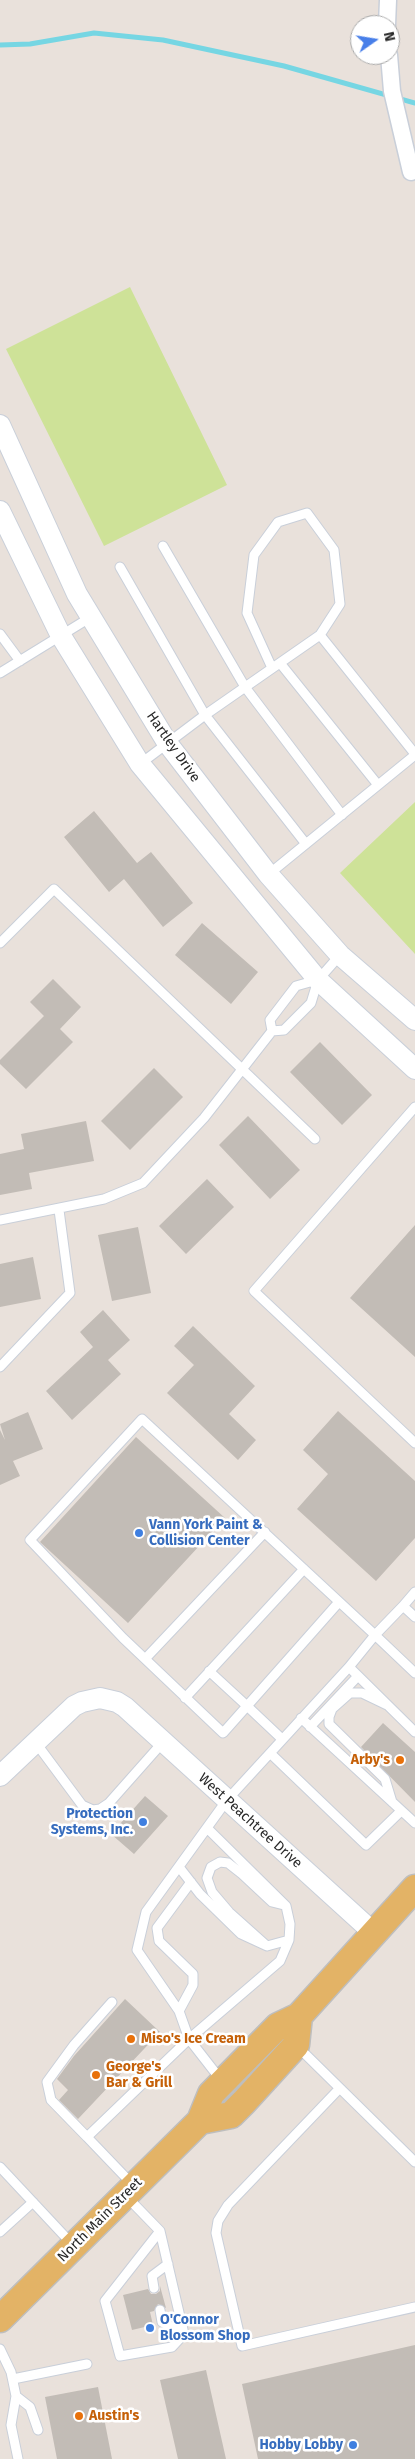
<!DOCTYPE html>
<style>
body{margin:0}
#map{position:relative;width:415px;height:2459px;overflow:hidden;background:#e9e1db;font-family:"Fira Sans",sans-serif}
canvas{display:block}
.north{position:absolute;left:350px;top:15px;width:50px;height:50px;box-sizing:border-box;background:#fff;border:1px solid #a9a9a9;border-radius:50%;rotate:77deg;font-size:14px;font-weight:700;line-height:20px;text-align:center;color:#282828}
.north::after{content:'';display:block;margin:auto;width:18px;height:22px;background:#487fe9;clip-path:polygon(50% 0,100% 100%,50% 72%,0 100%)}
</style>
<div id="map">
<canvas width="415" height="2459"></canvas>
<div class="north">N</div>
</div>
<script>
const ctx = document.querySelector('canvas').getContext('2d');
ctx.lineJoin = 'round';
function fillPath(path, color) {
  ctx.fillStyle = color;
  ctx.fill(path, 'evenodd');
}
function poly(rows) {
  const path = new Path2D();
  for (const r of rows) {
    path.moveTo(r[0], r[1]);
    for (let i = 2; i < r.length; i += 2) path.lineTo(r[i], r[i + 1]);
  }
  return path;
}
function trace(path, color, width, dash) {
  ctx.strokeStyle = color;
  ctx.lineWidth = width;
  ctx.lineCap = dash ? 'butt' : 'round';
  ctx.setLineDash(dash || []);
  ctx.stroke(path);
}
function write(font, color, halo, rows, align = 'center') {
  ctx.font = font + ' "Fira Sans",sans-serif';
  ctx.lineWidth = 5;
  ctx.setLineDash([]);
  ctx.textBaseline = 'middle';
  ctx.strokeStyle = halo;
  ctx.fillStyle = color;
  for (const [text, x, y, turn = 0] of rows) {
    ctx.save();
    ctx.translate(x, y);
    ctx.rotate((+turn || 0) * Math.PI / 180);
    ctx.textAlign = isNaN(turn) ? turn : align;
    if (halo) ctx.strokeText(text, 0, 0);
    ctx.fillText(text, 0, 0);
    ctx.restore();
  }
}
fillPath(poly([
 [130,287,227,485,104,546,6,349],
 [415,802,415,954,340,873]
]), '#cee298');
trace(poly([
 [0,45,30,44,94,33,163,40,284,66,415,103]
]), '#76d6e3', 5);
fillPath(poly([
 [94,811,137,863,151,852,193,903,163,927,124,879,109,892,64,837],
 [202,923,258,972,231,1004,175,955],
 [53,979,81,1007,60,1029,73,1042,26,1089,0,1064,0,1060,44,1016,30,1002],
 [320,1042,372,1095,342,1125,290,1072],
 [154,1068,183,1097,130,1150,101,1121],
 [248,1116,300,1170,270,1199,219,1145],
 [86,1121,94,1161,29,1173,32,1189,0,1195,0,1154,24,1149,21,1134],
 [207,1179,234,1207,186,1254,159,1226],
 [415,1225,415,1357,350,1298],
 [138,1227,151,1293,112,1301,98,1235],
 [33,1257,41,1299,0,1307,0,1264],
 [103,1310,130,1340,108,1360,121,1374,72,1420,46,1391,93,1347,80,1332],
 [193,1326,255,1386,229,1414,256,1440,238,1460,167,1393,194,1365,174,1346],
 [338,1411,415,1481,415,1538,376,1581,297,1509,328,1474,303,1450],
 [28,1412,43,1449,13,1461,20,1476,0,1485,0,1430,5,1440,0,1424],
 [136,1437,225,1518,128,1623,40,1542],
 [383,1723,415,1752,415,1802,361,1747],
 [145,1796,168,1816,134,1854,111,1834],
 [125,1999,160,2032,78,2119,59,2100,68,2090,57,2079,74,2056],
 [160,2286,166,2308,158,2304,154,2311,150,2312,153,2325,132,2330,123,2295,148,2289,151,2294,156,2294,160,2291],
 [415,2345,415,2459,258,2459,242,2384],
 [206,2370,226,2459,178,2459,160,2380],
 [98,2387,112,2459,57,2459,45,2397]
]), '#c2bcb6');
const service = poly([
 [163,546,245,687,342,815],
 [120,567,205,715,306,844],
 [0,634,20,661],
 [280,663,378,785],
 [272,668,247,613,254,555,278,522,307,513,334,550,340,604,320,635],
 [0,673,91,617],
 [140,764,205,715,320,635,415,754],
 [269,874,415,755],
 [0,943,54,889,315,1139],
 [272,1031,270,1020,296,986,317,980],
 [415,1107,254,1291,415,1443],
 [0,1220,104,1199,143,1183,204,1118,272,1031,284,1030,311,1003,318,980,340,955],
 [0,1367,70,1293,59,1210],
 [415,1592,403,1606,415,1617],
 [403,1606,375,1635,415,1673],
 [145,1659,265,1532],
 [349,1667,415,1732],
 [209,1671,247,1706,339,1602],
 [185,1698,304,1569],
 [387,1705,362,1693,350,1693,332,1709,329,1717,329,1724,385,1779,392,1802],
 [301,1718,415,1823],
 [310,1727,358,1676],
 [36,1743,82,1805,93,1810,100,1809,109,1803,163,1742],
 [270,1753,366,1845,401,1811],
 [207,1828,286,1906,290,1924,289,1940,280,1961,189,2039,179,2011,137,1950,146,1912,227,1800,349,1667,375,1635,142,1419,30,1540,123,1638,223,1733,247,1706,282,1739],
 [179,1867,200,1894,241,1934,267,1946,289,1940],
 [267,1946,229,1912,212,1892,207,1878,211,1867,220,1862,228,1863,242,1874,272,1902,284,1905],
 [179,2011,193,1985,193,1974,159,1941,157,1928,191,1882],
 [298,2047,415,2162],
 [339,2089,228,2205,218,2221,216,2233,242,2346,415,2307],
 [87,2137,51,2100,47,2082,74,2045,112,2002],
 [0,2167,72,2244],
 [133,2185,87,2137,189,2039,221,2080],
 [126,2196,160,2231,184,2334,172,2347,120,2356,105,2301,160,2231],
 [0,2232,33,2202],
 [154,2288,152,2276,168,2264],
 [160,2310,162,2322,184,2334],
 [0,2349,11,2372,16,2396,11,2425,18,2459],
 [13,2379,87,2364],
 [16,2396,30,2407,38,2430]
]);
const minor = poly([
 [387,25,388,0],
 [389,55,392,91,411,172]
]);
const tertiary = poly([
 [0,425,77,594,168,744,268,874,340,955,415,1020],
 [0,511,61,636,140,764,318,980,415,1069],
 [0,1776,74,1706,82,1702,100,1698,117,1702,125,1707,375,1934]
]);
const primary = poly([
 [200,2121,231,2115,244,2102,296,2045,299,2016],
 [0,2319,200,2121,211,2094,278,2026,299,2016,415,1888]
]);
trace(service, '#c9cfd9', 11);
trace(minor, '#c9cfd9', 19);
trace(tertiary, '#c9cfd9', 22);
trace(primary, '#bebebe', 29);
trace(service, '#fff', 9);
trace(minor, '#fff', 16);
trace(tertiary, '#fff', 20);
trace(primary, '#e3b366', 26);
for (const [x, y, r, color] of [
 [139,1533,5,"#3f7fe0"],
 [400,1760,5,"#e8710a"],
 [143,1822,5,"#3f7fe0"],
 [131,2039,5,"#e8710a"],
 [96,2075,5,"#e8710a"],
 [150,2328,5,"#3f7fe0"],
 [79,2416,5,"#e8710a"],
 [353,2445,5,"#3f7fe0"]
]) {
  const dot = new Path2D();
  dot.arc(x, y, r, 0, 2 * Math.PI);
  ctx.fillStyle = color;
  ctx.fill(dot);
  trace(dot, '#fff', 2);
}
write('14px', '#282828', '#fff', [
 ["Hartley Drive",173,747,55],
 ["West Peachtree Drive",250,1821,42],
 ["North Main Street",100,2220,-45]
]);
write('bold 14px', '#366cbe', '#fff', [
 ["Vann York Paint &",149,1525],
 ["Collision Center",149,1541],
 ["Protection",133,1814,"right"],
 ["Systems, Inc.",133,1830,"right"],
 ["O'Connor",160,2320],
 ["Blossom Shop",160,2336],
 ["Hobby Lobby",343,2445,"right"]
], 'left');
write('bold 14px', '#c56008', '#fff', [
 ["Arby's",390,1760,"right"],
 ["Miso's Ice Cream",141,2039],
 ["George's",106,2067],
 ["Bar & Grill",106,2083],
 ["Austin's",89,2416]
], 'left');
</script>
